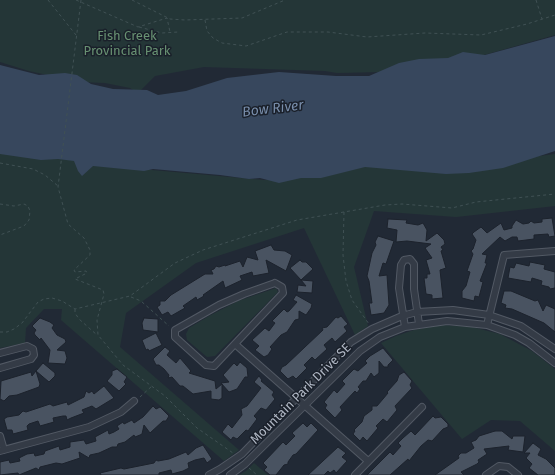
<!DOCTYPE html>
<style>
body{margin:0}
canvas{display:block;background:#212935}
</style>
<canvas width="555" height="475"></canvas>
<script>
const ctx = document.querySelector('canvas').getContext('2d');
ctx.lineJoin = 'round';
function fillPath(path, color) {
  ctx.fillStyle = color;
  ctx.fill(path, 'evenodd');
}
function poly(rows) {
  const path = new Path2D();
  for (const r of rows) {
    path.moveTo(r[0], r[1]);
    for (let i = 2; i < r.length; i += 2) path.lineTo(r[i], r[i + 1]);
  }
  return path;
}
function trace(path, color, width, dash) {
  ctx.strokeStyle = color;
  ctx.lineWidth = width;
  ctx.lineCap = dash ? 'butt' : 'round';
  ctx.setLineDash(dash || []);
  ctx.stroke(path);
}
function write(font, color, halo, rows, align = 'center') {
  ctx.font = font + ' "Fira Sans",sans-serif';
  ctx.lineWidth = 3;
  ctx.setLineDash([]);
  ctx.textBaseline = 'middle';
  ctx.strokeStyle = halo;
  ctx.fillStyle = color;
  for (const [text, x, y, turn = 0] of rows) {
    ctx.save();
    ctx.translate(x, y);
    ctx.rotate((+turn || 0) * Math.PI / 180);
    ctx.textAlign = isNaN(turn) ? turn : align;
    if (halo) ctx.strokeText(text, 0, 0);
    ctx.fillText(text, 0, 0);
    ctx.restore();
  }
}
fillPath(poly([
 [0,0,555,0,555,35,484,55,381,72,337,73,325,71,204,67,155,76,138,93,130,88,105,83,80,82,29,71,0,62],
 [0,149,152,170,264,180,291,179,369,166,424,171,555,154,555,206,456,217,374,211,354,267,368,326,355,335,304,228,196,263,126,313,120,347,239,450,224,461,61,320,62,309,44,309,26,328,25,343,0,348],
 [276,288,278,292,215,356,207,357,187,340,186,334,189,328,209,316,238,301],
 [441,325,472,327,500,334,532,351,555,369,555,451,520,421,491,420,462,439,381,343,396,336,414,330],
 [254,463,268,475,239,475,246,471]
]), '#243637');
fillPath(poly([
 [555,36,555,151,503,168,469,173,446,174,365,167,321,178,301,178,279,183,260,178,249,179,220,175,153,169,144,171,93,166,82,176,78,171,74,161,58,159,41,160,0,154,0,65,39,75,65,73,77,75,91,84,113,89,147,90,158,95,186,91,227,78,279,72,336,76,369,76,399,63,419,59,448,58,463,52,485,55]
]), '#37475d');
const building = poly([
 [552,218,555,236,549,237,548,234,534,235,534,239,518,241,517,237,512,237,505,241,500,237,482,254,487,255,485,263,487,263,480,281,483,282,479,297,475,296,474,301,462,298,462,291,466,286,470,272,467,271,473,254,471,251,473,249,476,240,472,234,474,232,481,227,487,233,501,223,504,230,512,228,512,226,516,220,523,224,529,223,531,221,534,223,542,222,542,219,552,218],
 [388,219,407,220,406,223,418,225,423,223,427,230,426,241,437,233,444,240,445,244,441,247,443,250,441,251,446,268,440,270,443,298,432,299,432,295,426,294,424,278,427,278,427,274,430,274,426,260,432,258,425,248,431,244,407,241,396,242,397,230,387,228,388,219],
 [378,236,394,241,386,264,383,263,379,276,387,275,389,305,384,313,371,315,369,303,372,303,369,281,367,276,372,253,376,245,375,242,378,236],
 [271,245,274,250,285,251,292,255,286,271,266,260,269,273,253,276,252,272,240,276,242,280,225,288,223,281,203,295,204,296,197,300,196,297,183,306,185,308,171,316,168,312,162,315,157,307,160,305,160,301,165,301,171,295,205,274,213,274,211,270,214,269,216,266,219,267,225,265,225,266,240,261,243,267,247,257,258,260,255,251,271,245],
 [300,260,302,262,306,262,313,269,301,280,290,268,300,260],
 [530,262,545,265,544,269,555,272,555,288,550,289,549,287,541,285,542,281,532,278,531,282,508,278,510,267,514,268,516,263,529,266,530,262],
 [301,280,313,281,312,293,297,292,298,285,306,286,301,280],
 [504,291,511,291,535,301,538,300,543,311,546,305,555,309,555,332,544,323,512,309,505,308,506,305,501,303,504,291],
 [296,295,312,304,311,308,306,315,299,311,299,319,295,320,287,332,281,335,270,347,272,349,268,355,264,357,255,350,259,346,252,340,265,328,269,331,275,323,272,321,284,309,287,312,289,311,297,302,293,300,296,295],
 [341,316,348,324,344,327,347,331,335,342,332,338,324,345,327,349,315,360,312,357,304,365,307,368,296,379,293,376,288,379,280,371,282,367,286,365,305,347,323,330,322,328,327,327,336,317,338,318,341,316],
 [40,318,50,322,54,325,52,328,57,335,65,339,66,342,57,350,65,351,67,358,65,364,48,363,50,350,41,338,40,340,35,335,34,333,36,330,32,326,40,318],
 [144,318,158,319,158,332,143,330,142,323,144,318],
 [156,333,162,345,149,351,148,349,146,350,142,340,156,333],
 [165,347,170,351,167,355,176,363,180,358,191,371,189,373,215,381,216,389,222,384,222,398,219,400,211,399,211,391,193,394,183,386,180,386,172,377,168,378,169,375,164,369,159,365,156,365,153,359,165,347],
 [383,348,393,360,388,365,388,367,384,367,379,361,379,373,374,377,371,373,366,381,363,381,358,387,360,389,357,393,355,391,340,407,342,410,335,418,325,408,327,405,324,402,334,390,337,393,345,384,342,381,354,369,358,371,367,363,365,361,370,356,383,348],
 [240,362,247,368,248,377,245,377,237,389,229,392,221,383,229,382,223,375,234,363,237,366,240,362],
 [43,363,55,373,55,376,49,382,36,371,43,363],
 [117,369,127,377,124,382,126,384,119,391,107,381,112,375,112,371,117,369],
 [36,371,40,384,39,387,17,395,9,396,4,401,0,399,1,381,31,372,32,376,36,371],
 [404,372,412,381,410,385,412,388,395,406,397,410,387,422,383,419,376,426,378,428,367,441,363,437,360,441,353,434,355,431,354,430,362,422,364,416,372,410,372,406,377,406,383,399,388,393,387,392,397,381,399,375,404,372],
 [259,376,262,380,261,381,274,392,272,395,275,399,266,410,261,408,254,416,257,419,248,431,246,430,237,439,233,437,231,440,222,432,228,424,232,428,242,415,241,409,247,406,258,392,261,388,254,382,259,376],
 [104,386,114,398,96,409,92,406,82,410,84,413,71,418,67,420,66,416,63,416,53,418,54,422,40,426,38,421,29,424,27,426,28,430,13,434,12,430,7,430,4,419,7,417,19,415,23,411,26,412,50,404,53,406,67,402,68,405,84,397,86,391,89,393,92,391,94,394,104,386],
 [153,406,156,409,160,407,169,416,166,421,163,421,150,433,144,425,142,434,140,435,135,437,134,435,125,442,118,444,117,447,112,447,99,453,90,455,89,458,79,452,80,458,62,464,56,463,40,467,39,470,36,468,19,475,18,473,0,475,0,462,9,460,10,463,20,461,19,458,27,454,34,453,35,456,44,454,45,451,59,446,60,450,70,447,70,442,84,440,86,444,96,441,95,437,108,430,109,434,114,432,119,429,117,426,123,422,124,424,132,420,134,423,143,417,153,406],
 [433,416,435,418,441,417,448,424,448,427,443,429,432,441,428,440,421,446,409,461,408,459,390,475,367,475,390,452,393,455,401,446,398,443,403,438,411,431,415,435,433,416],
 [303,423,307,427,311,423,318,430,296,454,293,455,288,462,288,464,284,465,276,475,270,475,264,470,267,467,263,463,283,442,286,445,295,436,292,433,303,423],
 [495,431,502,431,512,439,513,436,525,436,523,452,508,450,509,446,484,449,487,454,478,460,479,462,477,464,461,472,464,475,435,475,459,458,458,456,461,453,466,453,474,448,471,442,476,440,479,436,495,431],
 [533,443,541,449,538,455,546,459,555,468,555,475,538,475,529,468,532,464,526,458,530,453,524,453,533,443],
 [203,445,212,459,207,463,204,458,195,460,188,463,189,468,183,471,172,474,171,470,159,473,159,475,101,475,100,473,121,468,124,469,154,463,156,460,158,461,169,459,186,452,188,455,196,448,203,445],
 [338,447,346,453,342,457,347,461,336,473,334,470,330,473,328,471,324,475,308,475,338,447]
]);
fillPath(building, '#495361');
trace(building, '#1c222c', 1);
const minor = poly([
 [275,283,282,287,283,293,214,366,206,365,175,337,175,330,219,305,244,294,275,283],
 [487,325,504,255,555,251],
 [405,327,399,288,401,265,404,260,410,259,414,264,414,289,419,324],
 [235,344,368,461],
 [0,353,27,346,33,349,34,355,31,359,0,368],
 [0,436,4,450],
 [0,451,89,427,121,412,134,401],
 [209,475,220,469,242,454,351,342,372,329,402,316,417,312,453,310,489,315,521,326,555,349],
 [230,475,245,464,360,351,380,337,405,327,447,321,487,325,515,335,529,343,555,363],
 [355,475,422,407],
 [486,475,499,466,508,467,518,475]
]);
trace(minor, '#525964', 8);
trace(poly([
 [48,0,76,35],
 [76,0,138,27,167,18,170,32],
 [81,0,58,187,68,224,84,238,90,250,90,255,74,270,75,272,86,271,87,273,75,279,103,290,104,294,97,320,98,335,123,365,165,396,197,428,233,453],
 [132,0,170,19,185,20,242,18,285,0],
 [536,0,542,19],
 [205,20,207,31,213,38,222,43,246,46,287,32,328,32,367,37,425,33,481,35,527,24,555,15],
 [139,27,162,33,178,32],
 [0,163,33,169,45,175,58,186],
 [0,204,14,206,24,204,28,206,30,211,29,220,24,226,0,235],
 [344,212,343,255,346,281,352,300,369,324],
 [131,297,141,301,169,326],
 [75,309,75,313,79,319,97,335],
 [0,332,7,332,14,329,22,323,38,302,44,299,52,298,62,301,75,309,130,296,175,263,203,250,297,220,385,205,402,204,452,208,476,202,555,194],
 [140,397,152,386],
 [249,468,257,475]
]), '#405154', 1, [3, 3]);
trace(minor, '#343b46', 6);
write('13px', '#689172', '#1a202a', [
 ["Fish Creek",127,36],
 ["Provincial Park",127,51]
]);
write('13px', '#afb6c3', '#1a202a', [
 ["Mountain Park Drive SE",301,394,-45]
]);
write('italic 14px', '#788daa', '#1a202a', [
 ["Bow River",273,109,-7]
]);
</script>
